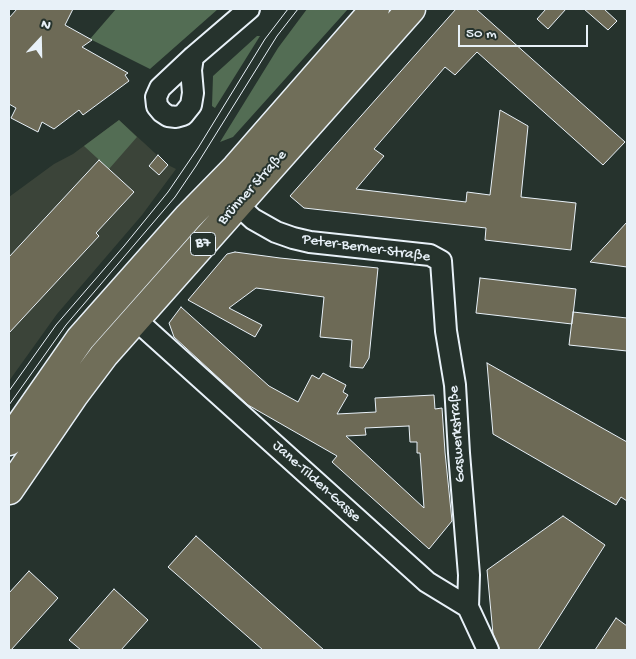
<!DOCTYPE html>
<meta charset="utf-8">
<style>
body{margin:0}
#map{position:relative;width:636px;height:659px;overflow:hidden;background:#26332d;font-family:"Gochi Hand",sans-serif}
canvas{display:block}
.frame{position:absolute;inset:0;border:10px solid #e8f1f8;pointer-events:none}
.north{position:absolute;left:15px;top:15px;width:50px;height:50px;-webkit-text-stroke:4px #26332d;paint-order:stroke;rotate:21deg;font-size:14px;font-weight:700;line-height:20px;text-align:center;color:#e8f1f8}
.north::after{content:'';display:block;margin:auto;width:18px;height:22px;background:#e8f1f8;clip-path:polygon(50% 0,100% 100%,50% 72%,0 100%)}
.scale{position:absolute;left:458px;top:25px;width:130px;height:22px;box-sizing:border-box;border:2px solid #e8f1f8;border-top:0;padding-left:6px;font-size:15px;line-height:18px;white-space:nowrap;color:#e8f1f8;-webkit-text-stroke:4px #26332d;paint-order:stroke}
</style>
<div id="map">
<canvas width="636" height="659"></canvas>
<div class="frame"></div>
<div class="north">N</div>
<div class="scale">50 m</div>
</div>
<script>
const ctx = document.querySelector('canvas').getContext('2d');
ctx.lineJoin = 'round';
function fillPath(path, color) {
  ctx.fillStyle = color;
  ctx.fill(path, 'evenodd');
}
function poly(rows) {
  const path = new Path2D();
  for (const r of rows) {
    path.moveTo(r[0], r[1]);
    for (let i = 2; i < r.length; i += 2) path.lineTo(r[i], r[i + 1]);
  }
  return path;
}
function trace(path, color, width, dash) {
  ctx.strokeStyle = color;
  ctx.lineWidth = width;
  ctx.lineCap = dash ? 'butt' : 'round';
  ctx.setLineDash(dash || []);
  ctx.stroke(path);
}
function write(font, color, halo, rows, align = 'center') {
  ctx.font = font + ' "Gochi Hand",sans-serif';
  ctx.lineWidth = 4;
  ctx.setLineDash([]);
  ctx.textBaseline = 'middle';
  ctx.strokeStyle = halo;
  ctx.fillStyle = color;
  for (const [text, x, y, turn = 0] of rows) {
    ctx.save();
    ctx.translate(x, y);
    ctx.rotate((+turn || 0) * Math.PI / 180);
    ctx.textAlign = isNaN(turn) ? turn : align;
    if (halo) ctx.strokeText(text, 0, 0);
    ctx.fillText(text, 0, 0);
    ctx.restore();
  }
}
fillPath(poly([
 [119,120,168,165,176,169,142,215,57,314,9,381,9,197,54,164,73,154]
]), '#3b4439');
fillPath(poly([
 [116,9,218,9,150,69,90,39],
 [307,9,348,9,233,137,220,142,278,48],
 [257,36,260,36,215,108,212,106,213,76],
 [119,120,137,137,109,169,84,146]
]), '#536d54');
const building = poly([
 [17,9,73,9,65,25,92,40,82,47,128,73,125,75,129,81,83,115,79,110,54,129,42,122,38,132,11,118,16,108,9,104,9,18,17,9],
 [456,9,476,9,625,142,603,165,477,52,455,75,445,67,374,149,384,156,356,189,466,202,467,192,490,195,500,110,528,126,521,197,576,203,571,250,485,240,486,228,304,208,290,196,456,9],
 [546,9,566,9,548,29,537,19,546,9],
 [584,9,604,9,617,21,608,30,584,9],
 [158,155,168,165,159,175,149,166,158,155],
 [99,160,134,192,96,233,99,236,9,333,9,257,99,160],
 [627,222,627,267,590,262,607,244,627,222],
 [235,252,280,258,378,268,369,358,363,368,350,367,352,340,320,337,324,297,256,288,229,308,262,325,255,337,188,300,227,254,235,252],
 [480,278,576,289,572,324,476,313,480,278],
 [181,307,269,386,298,402,312,375,319,379,323,373,346,385,343,392,348,395,337,414,376,412,375,398,434,395,435,409,442,408,445,452,452,521,429,549,332,462,337,456,248,405,174,337,169,323,181,307],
 [409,426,410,442,417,442,417,453,420,453,424,508,346,436,366,435,365,428,409,426],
 [573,312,627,318,627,351,569,345,573,312],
 [487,363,627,442,627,501,621,497,616,505,493,434,487,363],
 [563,516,605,545,538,650,500,650,493,634,487,570,563,516],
 [196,536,324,650,263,650,168,567,196,536],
 [29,571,58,598,11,650,9,650,9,593,29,571],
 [114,589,148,620,121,650,81,650,69,640,114,589],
 [616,618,627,626,627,650,595,650,616,618]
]);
fillPath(building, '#6d6a56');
trace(building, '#e8f1f8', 1);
const minor = poly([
 [193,57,191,70,193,93,191,105,183,115,176,117,168,116,162,112,157,106,156,97,160,88,193,57,249,9],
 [227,195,253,219,276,232,293,238,310,242,430,255,441,261,446,331,455,385,459,453,469,575,468,607],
 [135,319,427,582,468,607,488,650]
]);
const primary = poly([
 [9,441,80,339,188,217,236,168,375,9],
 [9,490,74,395,104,355,411,9]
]);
trace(minor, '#e8f1f8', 24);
trace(primary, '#e8f1f8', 31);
trace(minor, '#26332d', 20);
trace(primary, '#706e59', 28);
trace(poly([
 [9,391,56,325,124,246,168,192,198,148,265,39,288,9],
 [9,405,66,325,175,197,196,166,277,36,298,9]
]), '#e8f1f8', 1);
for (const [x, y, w] of [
 [203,244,25]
]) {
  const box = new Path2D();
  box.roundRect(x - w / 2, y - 11.5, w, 23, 4);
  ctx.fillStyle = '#26332d';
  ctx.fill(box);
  trace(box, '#e8f1f8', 1);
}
write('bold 14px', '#e8f1f8', null, [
 ["B7",203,244]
]);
write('15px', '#e8f1f8', '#26332d', [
 ["Brünner Straße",253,188,-48],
 ["Peter-Berner-Straße",366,249,8],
 ["Gaswerkstraße",458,434,-94],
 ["Jane-Tilden-Gasse",316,482,42]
]);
</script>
